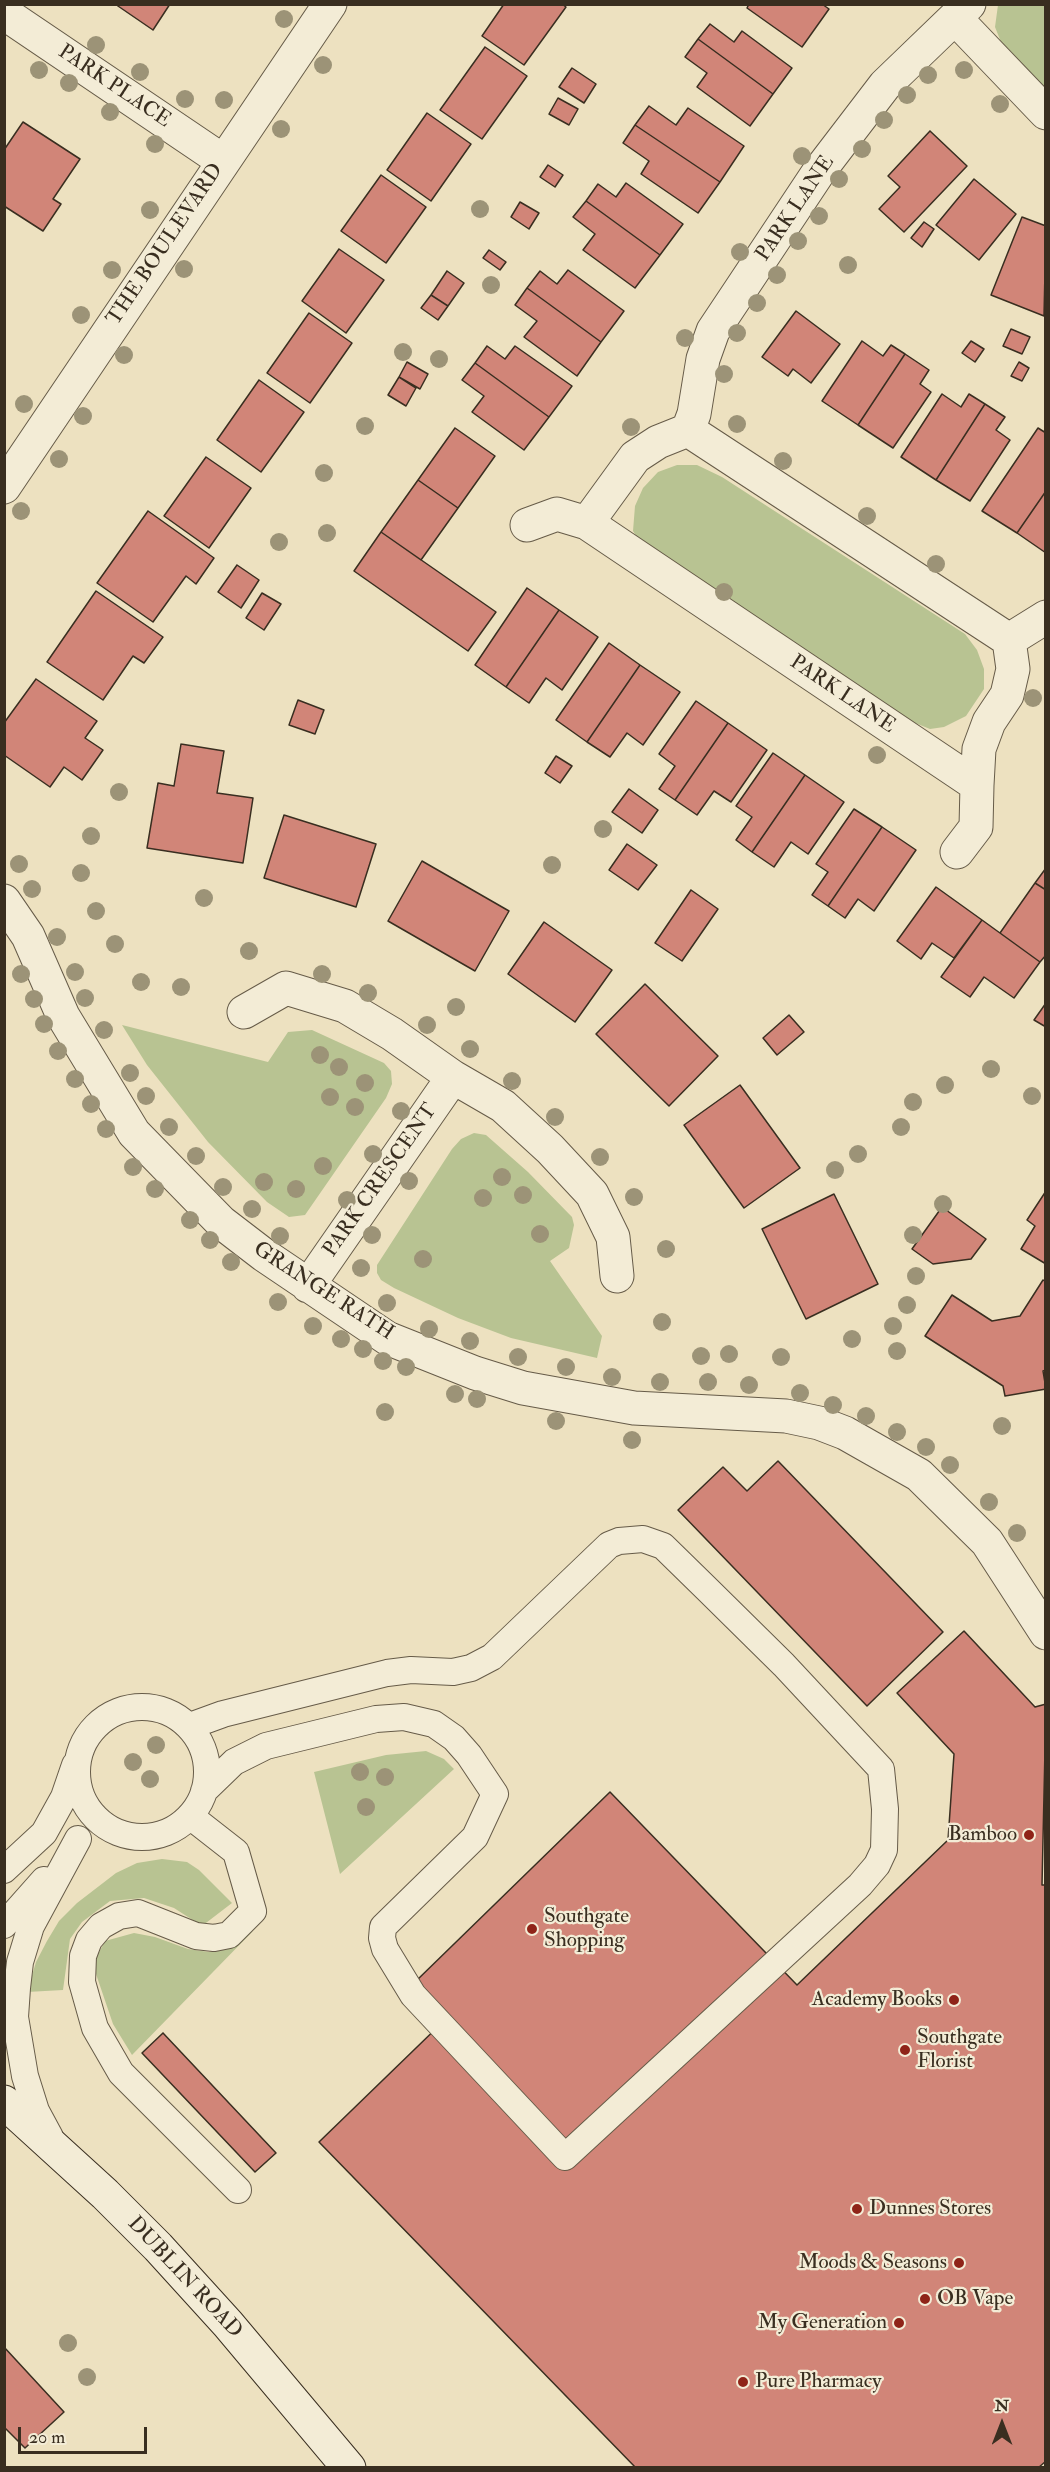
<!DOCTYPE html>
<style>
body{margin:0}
#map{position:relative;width:1050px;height:2472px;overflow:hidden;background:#ede1c0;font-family:"IM FELL Double Pica",serif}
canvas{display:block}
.frame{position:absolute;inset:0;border:6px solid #392e20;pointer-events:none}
.north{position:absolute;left:972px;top:2394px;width:60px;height:60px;-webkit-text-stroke:4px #f3ecd6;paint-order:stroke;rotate:0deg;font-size:16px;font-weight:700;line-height:24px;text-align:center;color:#392e20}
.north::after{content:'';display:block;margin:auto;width:21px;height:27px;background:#392e20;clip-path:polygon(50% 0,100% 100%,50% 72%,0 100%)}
.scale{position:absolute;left:18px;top:2427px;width:129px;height:27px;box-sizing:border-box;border:3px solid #392e20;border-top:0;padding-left:8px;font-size:18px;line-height:21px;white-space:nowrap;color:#392e20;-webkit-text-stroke:4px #f3ecd6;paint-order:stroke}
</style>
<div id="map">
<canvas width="1050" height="2472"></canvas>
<div class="frame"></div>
<div class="north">N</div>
<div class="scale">20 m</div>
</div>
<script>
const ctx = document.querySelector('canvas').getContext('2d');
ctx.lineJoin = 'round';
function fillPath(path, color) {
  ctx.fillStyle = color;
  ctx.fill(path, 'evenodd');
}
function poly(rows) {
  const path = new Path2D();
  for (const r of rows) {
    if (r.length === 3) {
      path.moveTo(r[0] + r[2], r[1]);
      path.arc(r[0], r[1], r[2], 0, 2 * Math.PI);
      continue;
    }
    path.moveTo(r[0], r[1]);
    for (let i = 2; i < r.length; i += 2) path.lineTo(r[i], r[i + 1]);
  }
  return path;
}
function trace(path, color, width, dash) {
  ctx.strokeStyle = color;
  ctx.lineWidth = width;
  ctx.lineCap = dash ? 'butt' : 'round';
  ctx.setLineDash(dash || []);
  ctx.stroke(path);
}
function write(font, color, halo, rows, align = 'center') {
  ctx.font = font + ' "IM FELL Double Pica",serif';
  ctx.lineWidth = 4.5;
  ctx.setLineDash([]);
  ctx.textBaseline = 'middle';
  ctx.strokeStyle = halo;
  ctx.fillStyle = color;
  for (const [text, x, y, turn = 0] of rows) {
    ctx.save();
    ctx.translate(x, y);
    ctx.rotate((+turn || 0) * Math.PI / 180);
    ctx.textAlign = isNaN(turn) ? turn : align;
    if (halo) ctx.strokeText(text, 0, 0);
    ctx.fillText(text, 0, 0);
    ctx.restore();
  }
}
fillPath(poly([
 [998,5,1045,5,1045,88,1032,77,1001,42,995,27],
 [677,465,697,465,722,477,965,634,977,650,984,669,984,689,966,716,944,727,930,729,898,716,643,547,633,531,635,506,643,488,658,472],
 [122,1025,268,1062,288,1032,312,1030,384,1063,391,1071,392,1084,386,1098,305,1215,289,1217,267,1202,208,1142,147,1065],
 [474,1133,486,1135,528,1172,572,1217,574,1225,569,1248,550,1261,602,1336,597,1358,511,1338,458,1318,394,1288,381,1280,377,1273,377,1265,452,1149,461,1139],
 [426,1751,444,1759,454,1769,340,1874,314,1772,386,1755],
 [162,1859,187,1862,199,1870,232,1903,202,1926,174,1908,144,1898,110,1901,82,1922,70,1939,63,1990,27,1992,36,1962,47,1941,59,1921,77,1903,116,1873,137,1863],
 [253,1931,132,2055,113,2024,96,1974,94,1962,105,1941,134,1933,155,1937,188,1949,209,1952,232,1946]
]), '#b8c392');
const building = poly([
 [115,4,170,4,153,30,115,4],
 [504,4,562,4,566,7,524,65,482,36,504,4],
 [749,4,822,4,829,9,802,47,747,8,749,4],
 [710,24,734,42,742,31,792,68,773,94,698,39,710,24],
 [698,39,773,94,750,126,697,87,707,73,685,57,698,39],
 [485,47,527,76,482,139,440,110,485,47],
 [572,68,596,84,584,103,559,87,572,68],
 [558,98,578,109,569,125,549,114,558,98],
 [649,106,676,125,688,108,744,146,720,182,635,125,649,106],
 [427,113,471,144,431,201,387,170,427,113],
 [23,122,80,159,53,199,61,204,43,231,4,206,4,150,23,122],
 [635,125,720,182,698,213,641,174,649,161,623,143,635,125],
 [930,131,967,166,904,232,879,209,900,187,888,176,930,131],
 [548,165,563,175,555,187,540,177,548,165],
 [381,175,426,207,386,263,341,231,381,175],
 [974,179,1016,214,979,260,936,225,974,179],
 [626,183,683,224,660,255,586,201,598,184,616,197,626,183],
 [586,201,660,255,635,288,583,250,595,234,573,217,586,201],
 [520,202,539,213,529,229,511,217,520,202],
 [1022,217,1046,226,1044,316,991,295,1022,217],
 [924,222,934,229,922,247,911,238,924,222],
 [339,249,384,280,346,333,302,301,339,249],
 [489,250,506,262,500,270,483,258,489,250],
 [568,270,624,311,601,342,527,288,540,271,557,284,568,270],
 [447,271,464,283,448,306,431,295,447,271],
 [527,288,601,342,577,376,524,337,537,321,515,305,527,288],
 [431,295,448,306,438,320,421,308,431,295],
 [796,311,840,344,811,383,793,369,788,376,762,357,796,311],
 [309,313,352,343,310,403,267,373,309,313],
 [1011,329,1030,337,1022,354,1003,346,1011,329],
 [862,341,883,356,891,345,905,354,858,425,822,401,862,341],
 [971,341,984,349,975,362,962,353,971,341],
 [487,346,505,359,515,346,572,386,549,417,475,363,487,346],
 [905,354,929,370,920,384,931,392,893,448,858,425,905,354],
 [407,362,428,374,420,389,399,377,407,362],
 [1019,362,1029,368,1022,381,1011,376,1019,362],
 [475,363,549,417,524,450,472,412,484,396,462,380,475,363],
 [399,377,416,388,406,406,388,395,399,377],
 [259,380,304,412,261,472,217,440,259,380],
 [942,394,961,407,969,394,985,404,936,480,901,457,942,394],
 [985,404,1005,417,996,430,1010,440,970,501,936,480,985,404],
 [455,428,495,456,458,508,418,480,455,428],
 [1038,428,1046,433,1046,491,1017,533,982,511,1038,428],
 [206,457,251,488,209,548,164,516,206,457],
 [418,480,458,508,421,560,381,532,418,480],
 [1046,491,1046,553,1017,533,1046,491],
 [148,511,214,558,196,584,186,576,153,622,97,583,148,511],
 [381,532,496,612,468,651,354,571,381,532],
 [237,565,259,580,241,608,218,592,237,565],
 [527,588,559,610,506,687,475,665,527,588],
 [96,591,163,637,144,663,133,656,103,700,47,662,96,591],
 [262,593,281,604,264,630,246,618,262,593],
 [559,610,598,637,562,690,546,678,529,703,506,687,559,610],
 [609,643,640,665,587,742,556,720,609,643],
 [640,665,680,692,643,745,627,733,610,757,587,742,640,665],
 [36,679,97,721,85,738,103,750,82,780,64,767,50,787,4,755,4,723,36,679],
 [298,700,324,710,315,734,289,725,298,700],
 [696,701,728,723,675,800,659,789,675,766,659,754,696,701],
 [728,723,767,750,731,802,714,791,697,815,675,800,728,723],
 [181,744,224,751,217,793,253,798,243,863,147,848,158,783,174,786,181,744],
 [773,753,805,775,752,852,736,840,752,817,736,806,773,753],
 [556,756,572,766,560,783,545,773,556,756],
 [805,775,844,802,808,854,791,842,774,867,752,852,805,775],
 [629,789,658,810,642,833,612,812,629,789],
 [854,809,882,827,828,906,812,895,828,872,816,864,854,809],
 [284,815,376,844,356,907,264,878,284,815],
 [882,827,916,850,874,911,858,899,845,918,828,906,882,827],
 [627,844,657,865,638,890,609,870,627,844],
 [422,861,509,911,475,971,388,921,422,861],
 [1046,868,1046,890,1035,883,1046,868],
 [1035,883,1046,890,1046,955,1040,962,1000,933,1035,883],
 [936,887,982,920,954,958,932,943,921,959,897,941,936,887],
 [691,890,718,909,682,961,655,943,691,890],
 [982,920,1040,962,1014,998,984,977,970,997,941,977,982,920],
 [544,922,612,970,575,1022,508,974,544,922],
 [645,984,718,1056,669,1106,596,1034,645,984],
 [1046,1003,1046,1027,1034,1020,1046,1003],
 [789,1015,804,1032,777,1055,763,1038,789,1015],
 [740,1085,800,1168,744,1208,684,1125,740,1085],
 [1046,1191,1046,1264,1021,1249,1035,1226,1027,1220,1046,1191],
 [834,1194,878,1284,806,1319,762,1229,834,1194],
 [942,1207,986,1239,971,1259,933,1264,912,1249,942,1207],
 [1043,1280,1046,1282,1046,1370,1043,1371,1046,1389,1005,1396,1003,1386,925,1336,952,1295,992,1321,1020,1316,1043,1280],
 [778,1461,943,1632,867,1706,678,1510,723,1467,747,1491,778,1461],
 [964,1631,1035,1707,1046,1704,1042,1885,1046,1885,1046,2461,1038,2468,636,2468,319,2142,449,2016,415,1982,610,1792,797,1985,948,1840,954,1754,897,1693,964,1631],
 [163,2033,276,2153,255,2172,142,2053,163,2033],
 [4,2347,64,2412,25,2448,4,2427,4,2347]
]);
fillPath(building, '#d18578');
trace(building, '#392e20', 1.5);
const lane = poly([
 [142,1772,65],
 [190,1726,223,1714,387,1673,411,1670,453,1672,471,1668,492,1657,609,1545,619,1541,643,1539,663,1546,709,1591,784,1665,881,1769,885,1809,884,1850,877,1865,860,1885,565,2157,413,1995,385,1949,382,1938,383,1927,475,1837,495,1794,469,1755,454,1738,434,1724,404,1717,376,1719,266,1746,234,1762,204,1791],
 [190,1816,236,1852,253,1911,229,1935,214,1938,196,1936,138,1913,119,1916,101,1926,89,1940,83,1956,82,1982,95,2028,121,2073,238,2190],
 [4,1870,44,1833,64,1797,75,1765],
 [4,1925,44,1880],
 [50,2137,36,2111,25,2076,15,2017,17,1988,20,1962,31,1926,78,1839]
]);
const street = poly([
 [4,13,223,161],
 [956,19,1046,113],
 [688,430,1009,640],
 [4,487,330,4],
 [587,523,635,457,658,442,688,430,694,414,703,359,713,331,739,292,820,170,885,85,969,4],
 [527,525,557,514,587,523,977,785,976,827,957,852],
 [977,785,979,749,989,722,1007,695,1013,669,1009,640,1046,617],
 [4,901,28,936,63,1016,134,1133,221,1222,264,1255,387,1338,475,1373,523,1388,634,1408,786,1416,819,1423,845,1433,919,1475,987,1542,1046,1633],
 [244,1012,286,988,345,1006,392,1034,453,1077,503,1106,550,1149,592,1194,613,1237,617,1276],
 [308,1286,453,1077]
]);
const secondary = poly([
 [4,2102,105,2194,158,2247,228,2324,349,2468]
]);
trace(lane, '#665b48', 28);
trace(street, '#665b48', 35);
trace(secondary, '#392e20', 35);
trace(lane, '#f3ecd6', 26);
trace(street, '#f3ecd6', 33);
trace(secondary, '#f3ecd6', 33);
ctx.fillStyle = '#9c9377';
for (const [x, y] of [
 [284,19],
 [96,45],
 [323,65],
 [39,70],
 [964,70],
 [140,72],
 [928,75],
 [69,83],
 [907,95],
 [185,99],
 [224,100],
 [1000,104],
 [110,112],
 [884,120],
 [281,129],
 [155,144],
 [862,149],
 [802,156],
 [839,179],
 [480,209],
 [150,210],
 [819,216],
 [798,241],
 [740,252],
 [848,265],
 [184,269],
 [112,270],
 [777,275],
 [491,285],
 [757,303],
 [81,315],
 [737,333],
 [685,338],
 [403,352],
 [124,355],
 [439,359],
 [724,374],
 [24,404],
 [83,416],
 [737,424],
 [365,426],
 [631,427],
 [59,459],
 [783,461],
 [324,473],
 [21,511],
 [867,516],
 [327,533],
 [279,542],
 [936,564],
 [724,592],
 [1033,698],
 [877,755],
 [119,792],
 [603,829],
 [91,836],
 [19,864],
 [552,865],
 [81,873],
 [32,889],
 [204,898],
 [96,911],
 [57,937],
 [115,944],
 [249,951],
 [75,972],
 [21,974],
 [322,974],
 [141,982],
 [181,987],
 [368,993],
 [85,998],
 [34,999],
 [456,1007],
 [44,1024],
 [427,1025],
 [104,1030],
 [470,1049],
 [58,1051],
 [320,1055],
 [339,1067],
 [991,1069],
 [130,1073],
 [75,1079],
 [512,1081],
 [365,1083],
 [945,1085],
 [146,1096],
 [1032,1096],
 [330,1097],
 [913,1102],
 [91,1104],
 [355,1107],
 [401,1111],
 [555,1117],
 [169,1127],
 [901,1127],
 [106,1129],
 [373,1154],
 [858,1154],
 [196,1156],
 [600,1157],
 [323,1166],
 [133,1167],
 [835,1170],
 [502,1177],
 [409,1181],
 [264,1182],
 [223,1187],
 [155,1189],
 [296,1189],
 [523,1195],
 [634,1197],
 [483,1198],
 [347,1200],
 [943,1204],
 [252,1209],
 [190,1220],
 [540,1234],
 [372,1235],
 [913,1235],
 [280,1236],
 [210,1240],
 [666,1249],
 [423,1259],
 [231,1262],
 [361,1268],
 [916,1276],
 [278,1302],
 [387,1303],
 [907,1305],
 [662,1322],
 [313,1326],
 [893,1326],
 [429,1329],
 [341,1339],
 [852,1339],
 [470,1341],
 [363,1349],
 [897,1351],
 [729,1354],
 [701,1356],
 [518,1357],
 [781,1357],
 [383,1361],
 [406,1367],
 [566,1367],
 [612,1377],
 [660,1382],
 [708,1382],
 [749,1385],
 [800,1393],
 [455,1394],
 [477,1399],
 [833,1405],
 [385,1412],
 [866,1416],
 [556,1421],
 [1002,1426],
 [897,1432],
 [632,1440],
 [926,1447],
 [950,1465],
 [989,1502],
 [1017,1533],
 [156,1745],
 [133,1762],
 [360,1772],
 [385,1777],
 [150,1779],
 [366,1807],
 [68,2343],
 [87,2377]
]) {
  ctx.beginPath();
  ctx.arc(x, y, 9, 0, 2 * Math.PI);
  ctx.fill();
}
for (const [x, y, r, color] of [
 [1029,1835,6,"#8f2418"],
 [532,1929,6,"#8f2418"],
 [954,2000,6,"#8f2418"],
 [905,2050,6,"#8f2418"],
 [857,2209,6,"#8f2418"],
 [959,2263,6,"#8f2418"],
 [925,2299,6,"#8f2418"],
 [899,2323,6,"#8f2418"],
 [743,2382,6,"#8f2418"]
]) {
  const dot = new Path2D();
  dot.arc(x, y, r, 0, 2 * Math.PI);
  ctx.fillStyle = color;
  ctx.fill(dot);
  trace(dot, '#f3ecd6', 2);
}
write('21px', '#392e20', '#f3ecd6', [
 ["PARK PLACE",114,87,34],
 ["PARK LANE",796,209,-56],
 ["THE BOULEVARD",166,245,-56],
 ["PARK LANE",842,695,34],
 ["PARK CRESCENT",381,1181,-55],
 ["GRANGE RATH",323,1292,33],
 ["DUBLIN ROAD",184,2278,47]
]);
write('21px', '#392e20', '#f3ecd6', [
 ["Bamboo",1017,1835,"right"],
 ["Southgate",544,1917],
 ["Shopping",544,1941],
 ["Academy Books",942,2000,"right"],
 ["Southgate",917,2038],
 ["Florist",917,2062],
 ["Dunnes Stores",869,2209],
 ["Moods & Seasons",947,2263,"right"],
 ["OB Vape",937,2299],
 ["My Generation",887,2323,"right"],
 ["Pure Pharmacy",755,2382]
], 'left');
</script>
